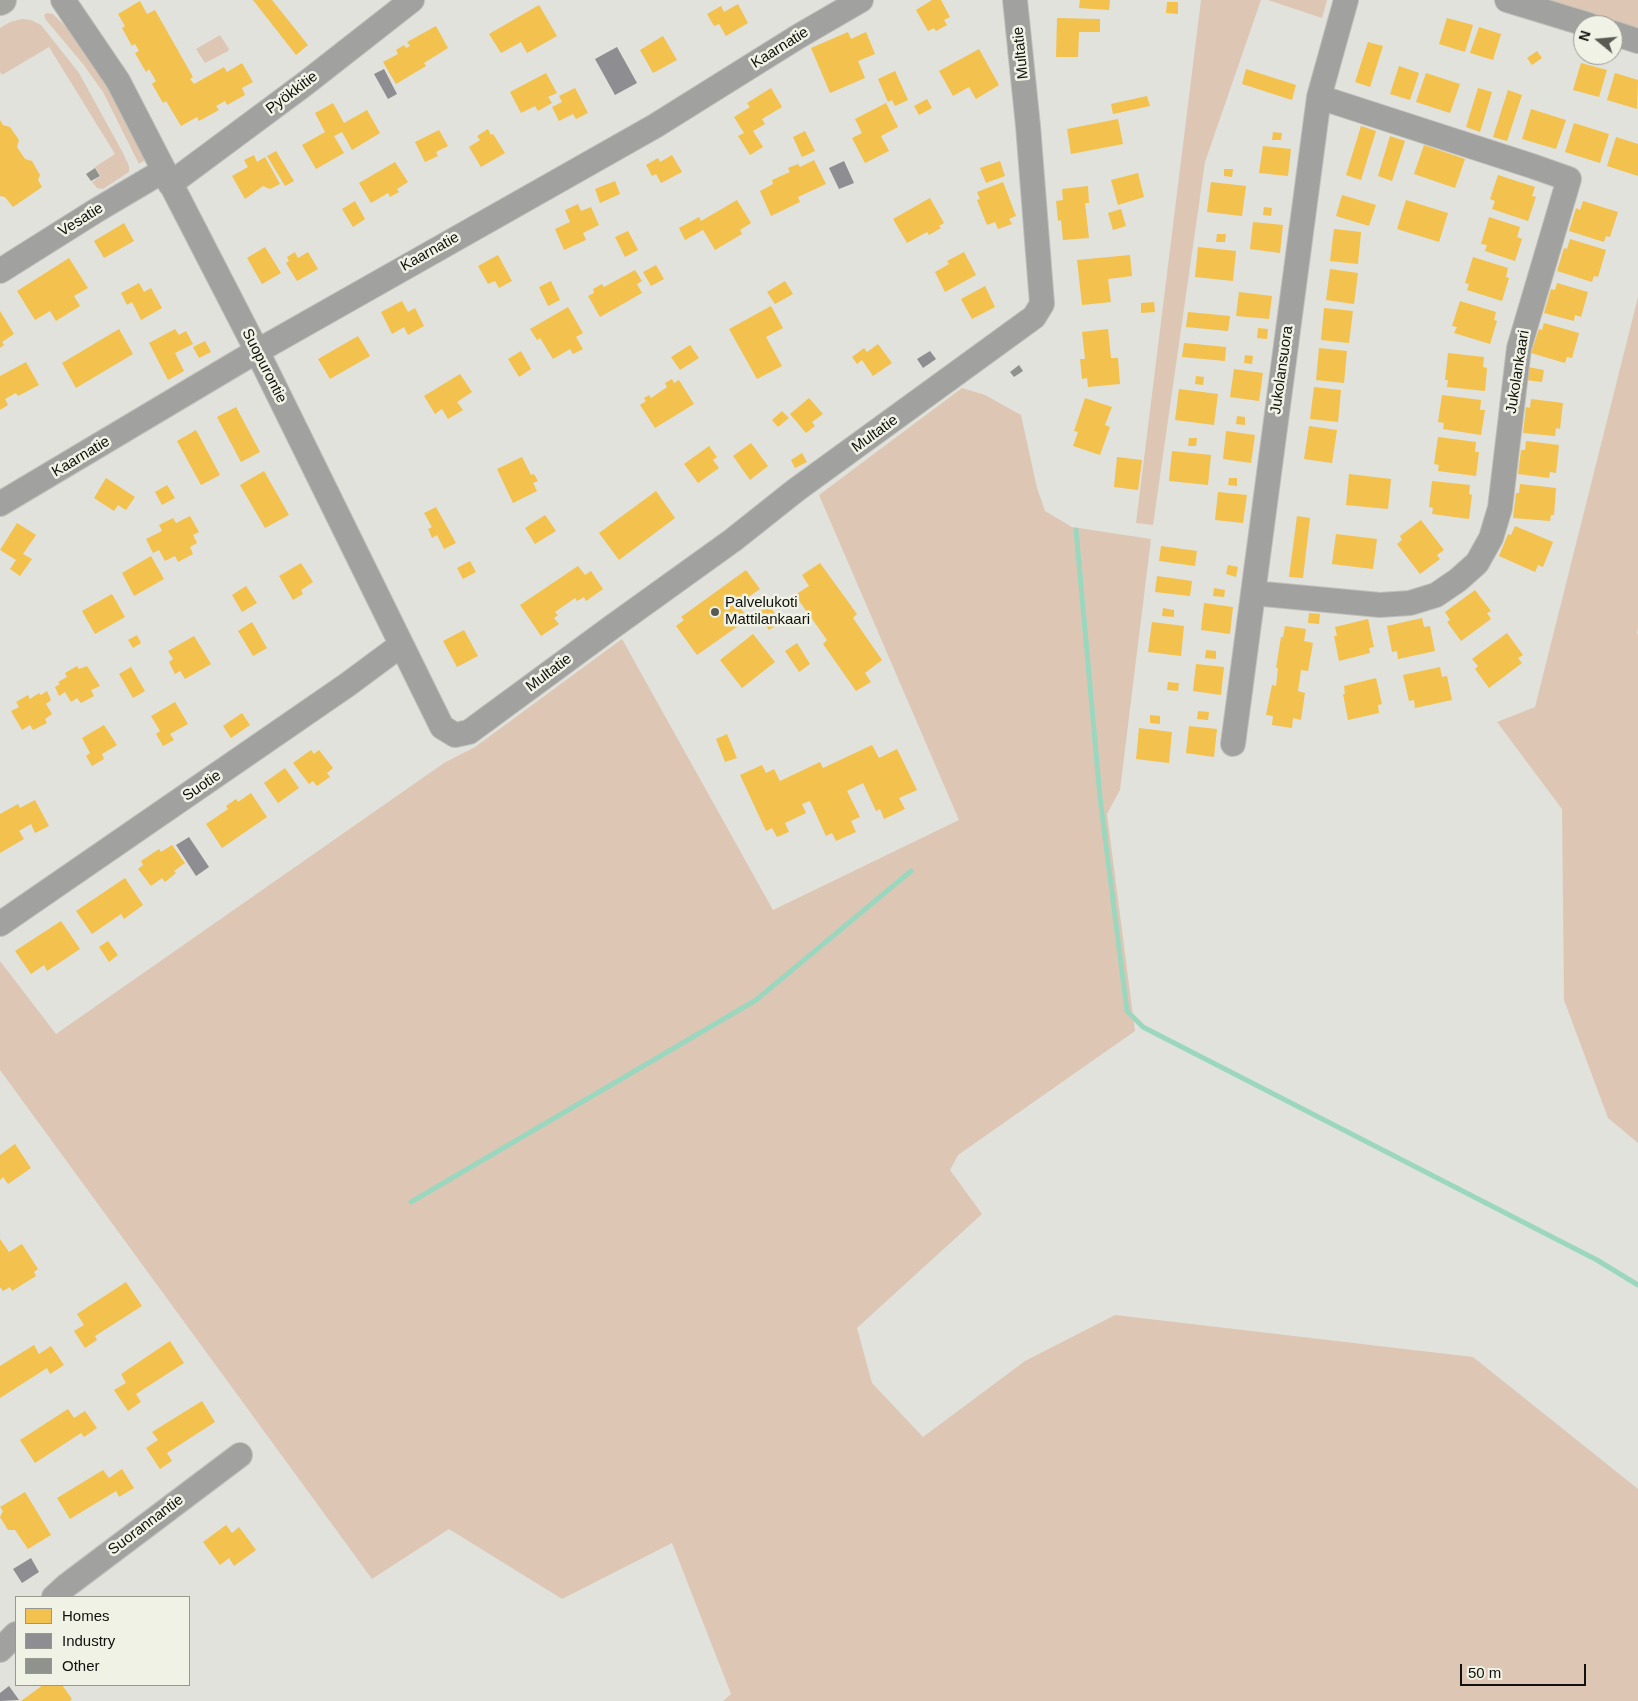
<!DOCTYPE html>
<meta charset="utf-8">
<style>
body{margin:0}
#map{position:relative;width:1638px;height:1701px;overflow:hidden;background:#e1e2db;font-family:Arial,sans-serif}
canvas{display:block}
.legend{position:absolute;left:15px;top:1596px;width:175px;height:90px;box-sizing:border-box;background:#f0f2e5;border:1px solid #97988f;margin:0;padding:6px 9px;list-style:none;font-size:15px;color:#11110d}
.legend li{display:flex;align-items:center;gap:10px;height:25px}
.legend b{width:25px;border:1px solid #97988f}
.north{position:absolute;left:1573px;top:15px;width:50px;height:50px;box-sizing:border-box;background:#f0f2e5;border:1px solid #97988f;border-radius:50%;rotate:287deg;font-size:14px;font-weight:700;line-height:20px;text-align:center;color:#11110d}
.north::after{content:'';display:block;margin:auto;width:18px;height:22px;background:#5a5a55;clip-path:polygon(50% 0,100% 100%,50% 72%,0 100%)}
.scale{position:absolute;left:1460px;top:1664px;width:126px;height:22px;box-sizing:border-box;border:2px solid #11110d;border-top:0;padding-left:6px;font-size:15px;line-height:18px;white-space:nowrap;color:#11110d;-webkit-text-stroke:4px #f0f2e5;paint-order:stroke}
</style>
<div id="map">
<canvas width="1638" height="1701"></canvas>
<ul class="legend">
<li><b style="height:14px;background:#f2c14e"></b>Homes</li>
<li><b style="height:14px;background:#8d8d92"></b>Industry</li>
<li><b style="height:14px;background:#90928d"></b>Other</li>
</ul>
<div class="north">N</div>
<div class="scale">50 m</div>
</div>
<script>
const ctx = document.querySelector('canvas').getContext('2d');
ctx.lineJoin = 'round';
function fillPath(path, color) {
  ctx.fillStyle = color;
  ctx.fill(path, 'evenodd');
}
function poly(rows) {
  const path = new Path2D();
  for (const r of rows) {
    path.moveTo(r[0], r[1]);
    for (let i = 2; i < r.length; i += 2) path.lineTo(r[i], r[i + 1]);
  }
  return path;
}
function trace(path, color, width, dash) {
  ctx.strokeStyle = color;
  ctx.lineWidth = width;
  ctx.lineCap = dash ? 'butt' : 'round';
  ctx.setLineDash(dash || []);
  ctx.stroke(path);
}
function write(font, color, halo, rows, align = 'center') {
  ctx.font = font + ' Arial,sans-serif';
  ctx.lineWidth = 5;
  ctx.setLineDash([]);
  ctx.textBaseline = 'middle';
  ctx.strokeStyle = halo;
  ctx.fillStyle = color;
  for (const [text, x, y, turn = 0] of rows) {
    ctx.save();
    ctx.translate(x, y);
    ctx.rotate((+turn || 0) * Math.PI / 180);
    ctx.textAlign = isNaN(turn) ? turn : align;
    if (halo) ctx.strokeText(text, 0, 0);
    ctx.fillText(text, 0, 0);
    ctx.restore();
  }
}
fillPath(poly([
 [1201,0,1261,0,1205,162,1153,525,1136,523],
 [1268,0,1327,0,1322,18],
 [1549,0,1638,0,1638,28],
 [47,13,53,14,91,52,148,158,139,164,103,92,83,64,46,20,44,15],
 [22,19,31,20,41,25,79,73,123,153,129,166,129,172,103,189,97,188,92,182,101,176,95,167,115,154,49,47,2,75,0,72,0,28,10,22],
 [220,35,229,49,228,51,205,63,196,49],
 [1638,297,1638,628,1637,633,1638,634,1638,1143,1608,1118,1564,1000,1562,809,1497,722,1535,707],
 [962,388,985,395,1021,415,1037,488,1045,511,1072,527,1151,539,1120,790,1107,814,1135,1031,958,1155,950,1170,982,1214,857,1328,872,1383,923,1437,1025,1361,1115,1315,1473,1357,1638,1489,1638,1701,723,1701,731,1694,672,1543,562,1599,449,1529,372,1579,0,1070,0,961,56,1034,444,763,475,747,622,639,773,910,959,820,819,495]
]), '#ddc7b4');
fillPath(poly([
 [253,0,272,0,308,45,296,55],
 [932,0,941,0,950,17,944,20,947,25,936,31,934,28,928,31,916,10],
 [1080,0,1110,0,1109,10,1079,8],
 [140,1,147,14,155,10,193,77,190,79,194,84,224,67,227,72,242,63,253,82,242,88,245,95,227,105,225,101,216,106,219,110,199,121,197,117,181,126,166,101,163,103,152,84,156,81,149,69,146,72,135,53,139,51,135,44,132,46,122,28,125,26,118,14],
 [1167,2,1178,2,1178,14,1166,13],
 [738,4,748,23,726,36,719,24,714,26,707,14,721,6,724,12],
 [539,5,557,36,527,53,521,42,501,53,489,34],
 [1057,18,1100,19,1100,32,1079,32,1078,57,1056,57],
 [1447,18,1473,25,1465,52,1439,44],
 [436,26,448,48,424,63,426,66,396,84,383,62,398,54,396,50,404,45,406,48,410,46,407,42],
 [1479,27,1501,34,1493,60,1470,53],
 [848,32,851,39,866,32,875,54,858,61,865,78,830,93,811,48],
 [663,36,677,60,653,73,640,50],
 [1368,42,1383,46,1370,87,1355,82],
 [979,49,999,85,976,99,969,87,953,96,939,71],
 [1537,51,1542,58,1532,65,1527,58],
 [1581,63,1607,70,1599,97,1573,90],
 [1399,66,1419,73,1410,100,1390,94],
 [1246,69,1296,85,1292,100,1242,84],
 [895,71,908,100,895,106,892,100,888,102,878,79],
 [546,73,557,93,548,97,552,103,538,111,535,106,521,113,510,92],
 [1426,73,1460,84,1450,113,1416,102],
 [1615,73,1638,80,1637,109,1607,100],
 [575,88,588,113,576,119,573,114,559,121,552,107,562,102,559,96],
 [771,88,782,107,762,119,765,124,753,131,763,147,750,155,738,136,744,133,734,117,750,107,747,103],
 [1478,88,1492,92,1480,132,1466,127],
 [1508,90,1522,95,1507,141,1493,137],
 [1147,96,1150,106,1113,114,1111,104],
 [927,99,932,108,919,115,914,106],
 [333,103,344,123,367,110,380,133,352,150,342,132,334,136,344,153,316,169,302,145,325,132,315,113],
 [886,103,898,127,881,136,889,151,865,163,852,138,862,133,855,119],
 [1531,109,1566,120,1556,149,1522,139],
 [1118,119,1123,144,1071,154,1067,129],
 [0,120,3,125,10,127,19,140,17,147,25,159,32,161,40,175,38,180,42,187,13,207,5,197,0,196],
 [1574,123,1609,134,1600,163,1565,152],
 [1361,126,1376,131,1361,180,1346,175],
 [488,129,491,135,493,134,505,153,481,167,469,147,480,140,477,136],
 [439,130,448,146,436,152,438,156,425,162,415,142],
 [805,131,815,151,802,157,793,137],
 [1273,132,1282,133,1281,140,1272,140],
 [1390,136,1405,141,1392,181,1378,176],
 [1616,137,1638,144,1638,176,1607,166],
 [1424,145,1465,159,1455,188,1414,174],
 [1263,146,1291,149,1288,176,1259,173],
 [276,151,294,181,285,186,267,156],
 [254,155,257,162,265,157,280,184,270,189,263,186,245,199,232,176,248,167,244,160],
 [672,155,682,172,661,183,656,174,652,176,646,165,658,158,660,162],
 [814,160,826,184,798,197,800,202,771,216,760,191,773,184,772,180,790,172,788,168,798,164,800,167],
 [1000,161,1005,176,986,183,980,168],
 [395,162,408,182,397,189,399,192,390,197,388,193,371,203,359,183],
 [1224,169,1233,169,1232,177,1224,176],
 [1138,173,1144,197,1118,205,1111,180],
 [1498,175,1535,187,1532,196,1536,197,1528,221,1492,209,1495,201,1490,199],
 [615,181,620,194,600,203,595,189],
 [1003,182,1016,216,1009,219,1012,224,998,229,995,222,987,225,977,200,980,199,977,192],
 [1211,182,1246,186,1242,216,1207,212],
 [1088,186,1089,203,1085,203,1089,238,1063,240,1061,220,1058,221,1056,201,1063,200,1062,189],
 [1342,195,1376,205,1369,226,1336,216],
 [930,198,944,223,939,226,941,228,929,235,927,232,907,243,893,219],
 [737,200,751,223,740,230,742,234,715,250,703,230,685,240,679,228,699,217,701,221],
 [1406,200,1448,213,1439,242,1397,229],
 [355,201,365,219,353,227,342,209],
 [1583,201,1618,212,1610,237,1606,236,1604,242,1569,231,1576,208,1580,210],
 [578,204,581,211,591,207,599,225,583,233,586,240,564,250,555,229,570,222,565,210],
 [1264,207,1272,208,1271,216,1263,215],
 [1121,209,1126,226,1113,230,1108,213],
 [1489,217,1520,227,1517,237,1522,239,1515,261,1485,251,1487,245,1481,244],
 [1253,222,1283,225,1280,253,1250,249],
 [124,223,134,241,104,258,94,241],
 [1334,229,1361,232,1358,264,1330,261],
 [628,231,638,250,625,257,615,237],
 [1217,234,1226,234,1225,242,1216,242],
 [1570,239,1606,250,1598,277,1594,276,1592,282,1557,271,1564,248,1567,249],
 [265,247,281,273,262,284,247,258],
 [1198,247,1236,251,1233,281,1195,277],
 [295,252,298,258,308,252,318,269,297,281,286,263,289,261,287,257],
 [964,252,976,275,945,292,935,272,949,264,947,261],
 [498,255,512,281,499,288,495,281,488,284,478,266],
 [1130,255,1132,276,1108,279,1111,302,1082,305,1077,260],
 [1473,257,1508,268,1506,277,1509,278,1502,301,1467,290,1469,284,1465,283],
 [69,258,88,288,74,296,80,306,56,321,50,311,35,320,17,291],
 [656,265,664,279,651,286,643,272],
 [1330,269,1358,273,1354,304,1326,300],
 [635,270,642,281,637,284,642,293,600,317,588,296,594,293,593,289,602,284,604,287],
 [551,281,560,300,548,306,539,287],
 [785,281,793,294,775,304,767,292],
 [139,283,144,292,151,288,162,308,141,320,132,302,127,305,121,293],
 [1557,283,1588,292,1581,317,1575,315,1574,321,1544,313,1551,289,1555,290],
 [985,286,995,307,972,319,961,299],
 [1239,292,1272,296,1269,319,1236,316],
 [402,301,408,312,415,308,424,326,408,335,404,327,392,334,381,312],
 [1460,301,1496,312,1494,320,1497,321,1490,344,1454,333,1457,327,1452,326],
 [1154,302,1155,312,1141,313,1141,303],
 [771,306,783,328,766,337,782,366,757,379,729,329],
 [568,307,583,333,576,337,583,349,573,354,570,349,553,359,540,338,537,340,530,329],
 [1324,308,1353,311,1349,343,1321,340],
 [0,311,14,334,2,342,4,345,0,348],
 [1188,312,1230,316,1228,331,1186,327],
 [1544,323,1579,333,1572,358,1567,357,1565,363,1531,353,1539,329,1542,330],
 [1258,328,1268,329,1267,339,1257,338],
 [119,329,133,354,76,388,62,363],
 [175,329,179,335,186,331,193,344,175,353,184,371,168,380,149,343],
 [1108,329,1111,358,1118,358,1120,384,1088,387,1087,378,1082,379,1080,359,1085,359,1082,332],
 [358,336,370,356,330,379,318,359],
 [205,341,211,352,199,358,193,347],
 [1184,343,1226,347,1225,361,1182,357],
 [878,344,892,363,873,376,862,360,857,364,852,357,864,348,867,352],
 [690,345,699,358,680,370,671,357],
 [1319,348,1347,351,1344,383,1316,380],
 [521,351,531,369,519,377,508,359],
 [1448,353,1484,357,1483,367,1487,368,1485,391,1447,387,1448,380,1445,380],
 [1245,355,1253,356,1252,364,1244,363],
 [26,362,39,385,18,396,16,393,5,399,8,405,0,410,0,376],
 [1528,367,1544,370,1542,382,1526,380],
 [1234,369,1263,373,1259,401,1230,397],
 [460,374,472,392,457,402,463,410,448,419,442,409,435,414,424,396],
 [1196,376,1204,377,1203,385,1195,384],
 [672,379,674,383,679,380,694,404,655,428,640,405,646,401,644,398,649,395,651,398,667,387,665,383],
 [1314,387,1341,390,1338,422,1310,419],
 [1179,389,1218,394,1214,425,1175,420],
 [1442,395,1481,400,1480,410,1485,410,1481,435,1443,429,1444,423,1438,422],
 [809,398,823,414,812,422,815,426,806,433,790,414],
 [1085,398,1112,407,1105,425,1110,427,1100,455,1073,446,1078,432,1074,431],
 [1531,399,1563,403,1560,429,1556,428,1555,436,1523,433,1526,407,1530,408],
 [236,407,260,452,241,462,217,417],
 [782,411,789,418,778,427,772,420],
 [1237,416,1245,417,1245,425,1236,424],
 [1309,426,1337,430,1332,463,1304,459],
 [196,430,220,475,201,485,177,441],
 [1226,431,1255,435,1251,463,1223,459],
 [1438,437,1476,442,1475,452,1479,452,1476,476,1438,471,1439,465,1434,464],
 [1189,438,1197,438,1196,446,1188,446],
 [1526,441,1559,445,1556,473,1550,472,1549,478,1518,474,1521,450,1525,450],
 [751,443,768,466,750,480,733,456],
 [709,446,717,457,713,460,719,468,698,483,684,464],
 [1172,451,1211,455,1208,485,1169,481],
 [802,453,807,462,795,468,791,460],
 [522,457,531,475,534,474,538,481,533,483,537,491,513,503,497,469],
 [1117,457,1142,460,1138,490,1114,487],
 [264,471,289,515,265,528,240,485],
 [1349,474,1391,479,1388,509,1346,505],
 [106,478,135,497,126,510,118,505,114,511,94,498],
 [1229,478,1237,478,1237,486,1228,485],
 [1432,481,1470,485,1469,494,1472,495,1469,519,1432,514,1433,508,1429,507],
 [1520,484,1556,488,1554,515,1551,515,1550,521,1513,518,1516,493,1519,493],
 [167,485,175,498,162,505,155,492],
 [656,491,675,518,619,560,599,533],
 [1218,492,1247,495,1243,523,1215,520],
 [436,507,456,543,444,549,437,535,432,538,428,529,432,527,424,513],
 [545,515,556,531,535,544,525,528],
 [190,516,199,532,193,535,197,543,190,547,193,554,178,562,175,556,165,561,159,550,153,553,146,539,162,531,159,525,173,518,176,523],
 [1297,516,1310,518,1303,578,1289,577],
 [1421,520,1444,550,1437,555,1440,559,1420,574,1397,544,1402,540,1400,536],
 [17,523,36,535,23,554,32,559,20,576,10,569,16,560,0,550],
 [1515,526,1553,542,1543,567,1538,565,1535,572,1499,556,1508,534,1511,535],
 [1336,534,1377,539,1373,569,1332,564],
 [1161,546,1197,551,1195,566,1159,561],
 [151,556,164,579,134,596,122,573],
 [470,561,476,572,463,579,457,568],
 [301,563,313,582,301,590,303,594,293,600,279,576],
 [820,563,857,614,853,618,882,660,865,673,871,682,856,691,823,644,827,640,795,595,809,586,802,575],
 [1228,565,1238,567,1236,577,1226,574],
 [578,566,585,575,591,571,603,589,586,601,584,597,577,601,575,598,555,612,558,615,554,618,559,624,541,636,520,605],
 [746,570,760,589,747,598,749,601,740,607,748,619,697,655,676,626,684,620,681,617],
 [1157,576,1192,581,1190,596,1155,592],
 [246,586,257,603,242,612,232,595],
 [1214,588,1225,590,1224,597,1213,596],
 [1475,590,1491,611,1487,613,1491,619,1461,641,1447,622,1450,620,1445,612],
 [112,594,125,617,95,634,82,611],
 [1204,603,1233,607,1230,634,1201,630],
 [769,605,781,622,769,630,758,613],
 [1163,608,1174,610,1174,617,1162,616],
 [1309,613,1320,614,1319,624,1308,623],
 [1422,618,1424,627,1430,626,1435,651,1398,659,1397,651,1392,652,1387,626],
 [1368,619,1374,647,1369,648,1370,653,1339,661,1334,636,1337,636,1335,627],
 [252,622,267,648,253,656,238,631],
 [1152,622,1184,626,1181,656,1148,652],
 [1285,626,1306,629,1304,641,1313,643,1308,671,1301,670,1298,691,1305,693,1301,720,1293,718,1292,728,1272,725,1273,716,1266,715,1272,685,1276,686,1278,668,1276,668,1281,637,1283,637],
 [464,630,478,656,457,667,443,641],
 [1507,633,1523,655,1518,658,1522,663,1489,688,1475,669,1478,666,1472,659],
 [753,634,775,662,742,688,720,660],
 [137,635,141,643,133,648,128,640],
 [194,636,211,664,185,679,180,671,175,674,169,662,173,659,168,651],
 [797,643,810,664,799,672,785,651],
 [1206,650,1216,651,1216,659,1205,658],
 [1196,664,1224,667,1221,695,1193,691],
 [77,666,79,669,87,666,100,686,91,690,94,696,81,703,77,698,71,702,65,692,59,696,55,687,60,684,58,682,67,677,65,673],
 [131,667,145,691,133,698,119,674],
 [1440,667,1442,677,1447,676,1452,700,1415,708,1414,700,1409,701,1403,675],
 [1376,678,1382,704,1378,705,1379,713,1348,720,1343,694,1345,694,1344,686],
 [1168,682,1179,683,1178,691,1167,690],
 [47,691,51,700,46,704,52,714,45,719,47,723,33,730,30,725,22,730,11,711,19,707,16,702,28,695,30,699,39,693,41,695],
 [175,702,188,724,170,734,174,740,163,746,156,734,160,731,151,716],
 [1198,711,1209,712,1208,720,1197,719],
 [242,713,250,725,231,738,223,726],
 [1150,715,1160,716,1160,724,1150,723],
 [104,725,117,745,102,754,104,759,92,766,86,756,90,753,82,738],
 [1189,726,1217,729,1214,757,1186,753],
 [1139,728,1172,732,1169,763,1136,759],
 [727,734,737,758,725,762,716,739],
 [872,745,879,758,897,749,917,790,899,798,905,809,884,819,880,809,876,811,863,783,847,791,860,817,851,821,856,832,836,841,832,833,826,836,810,801,802,804,806,813,785,823,789,832,777,837,772,828,766,831,740,775,762,765,766,773,774,769,780,781,820,762,823,768],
 [311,750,314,754,319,750,333,768,327,773,330,777,317,786,313,781,309,784,293,763],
 [285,768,299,788,278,803,264,783],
 [251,793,267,817,222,848,206,824,228,809,226,806,236,799,238,802],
 [35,800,49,826,35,833,31,824,19,831,24,839,0,853,0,814,18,804,20,808],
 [172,845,185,863,174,871,176,873,165,882,162,878,151,886,138,869,143,865,141,861,159,849,161,852],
 [125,878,143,905,124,919,121,914,92,934,76,911],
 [61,921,80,949,47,971,44,965,31,974,15,951],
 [108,941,118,955,109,962,99,947],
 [15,1144,31,1168,8,1184,3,1177,0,1180,0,1155],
 [0,1239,9,1252,22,1244,38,1269,34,1272,36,1276,12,1291,10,1287,3,1291,0,1287],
 [126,1282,142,1306,95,1336,97,1340,85,1348,74,1331,84,1325,77,1314],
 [170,1341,184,1363,136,1394,141,1402,128,1411,114,1390,126,1383,121,1374],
 [34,1345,39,1354,51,1346,64,1365,50,1374,47,1368,0,1398,0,1366],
 [202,1401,215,1422,167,1453,172,1461,160,1469,146,1448,158,1440,152,1432],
 [68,1409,74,1418,85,1411,97,1428,84,1437,81,1433,35,1463,20,1440],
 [122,1469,134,1488,119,1497,116,1491,70,1519,57,1498,103,1470,109,1478],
 [25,1492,51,1535,28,1549,15,1530,8,1530,0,1517,3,1511,0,1507],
 [226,1525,232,1533,239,1527,256,1550,234,1566,229,1558,220,1565,203,1542],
 [43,1685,62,1685,72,1699,70,1701,21,1701]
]), '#f2c14e');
fillPath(poly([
 [617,47,637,83,615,95,595,59],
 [384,69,397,94,388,99,374,74],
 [844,161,854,183,839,189,829,168],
 [930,351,936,359,923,368,917,359],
 [189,837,209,867,196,876,176,845],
 [31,1558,39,1572,22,1583,13,1569],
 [9,1686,19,1700,0,1701,0,1693]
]), '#8d8d92');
trace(poly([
 [1076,530,1100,797,1127,1011,1143,1027,1597,1260,1638,1285],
 [411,1202,756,1000,911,871]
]), '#9bd7bf', 5);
fillPath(poly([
 [95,168,100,176,91,181,86,174],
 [1019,365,1023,371,1014,377,1010,372]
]), '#90928d');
const minor = poly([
 [63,0,118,81,257,351,442,727,455,735,469,732,612,627,733,540,796,490,1034,317,1042,304,1028,126,1015,0],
 [1507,0,1589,25],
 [1613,33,1638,41],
 [170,184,306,83,412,0],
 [0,271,97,210,163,171],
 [0,504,240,361,655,126,799,36,861,0],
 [1253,593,1380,605,1410,603,1436,595,1458,580,1477,563,1491,538,1500,508,1519,348,1569,179,1532,166,1319,97],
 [1233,744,1319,97,1346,0],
 [0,924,347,685,401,645],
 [54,1597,66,1586,240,1455],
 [0,1650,16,1634]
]);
const major = poly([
 [0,1,2,0]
]);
trace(minor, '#bfc0bb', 26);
trace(major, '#bfc0bb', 30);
trace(minor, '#a1a19f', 24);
trace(major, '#a5a5a0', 28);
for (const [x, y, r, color] of [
 [715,612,5,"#5a5a55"]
]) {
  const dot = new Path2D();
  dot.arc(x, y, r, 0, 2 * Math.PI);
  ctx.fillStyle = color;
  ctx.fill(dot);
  trace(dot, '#f0f2e5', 2);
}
write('15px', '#11110d', '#f0f2e5', [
 ["Kaarnatie",780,48,-32],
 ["Multatie",1021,53,-96],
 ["Pyökkitie",292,93,-37],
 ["Vesatie",81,220,-32],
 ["Kaarnatie",430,252,-29],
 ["Suopurontie",264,366,63],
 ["Jukolansuora",1282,370,-82],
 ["Jukolankaari",1518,372,-81],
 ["Multatie",875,434,-36],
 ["Kaarnatie",81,457,-31],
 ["Multatie",549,673,-37],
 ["Suotie",202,786,-34],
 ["Suorannantie",146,1525,-37]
]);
write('15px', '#11110d', '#f0f2e5', [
 ["Palvelukoti",725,603],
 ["Mattilankaari",725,620]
], 'left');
</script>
